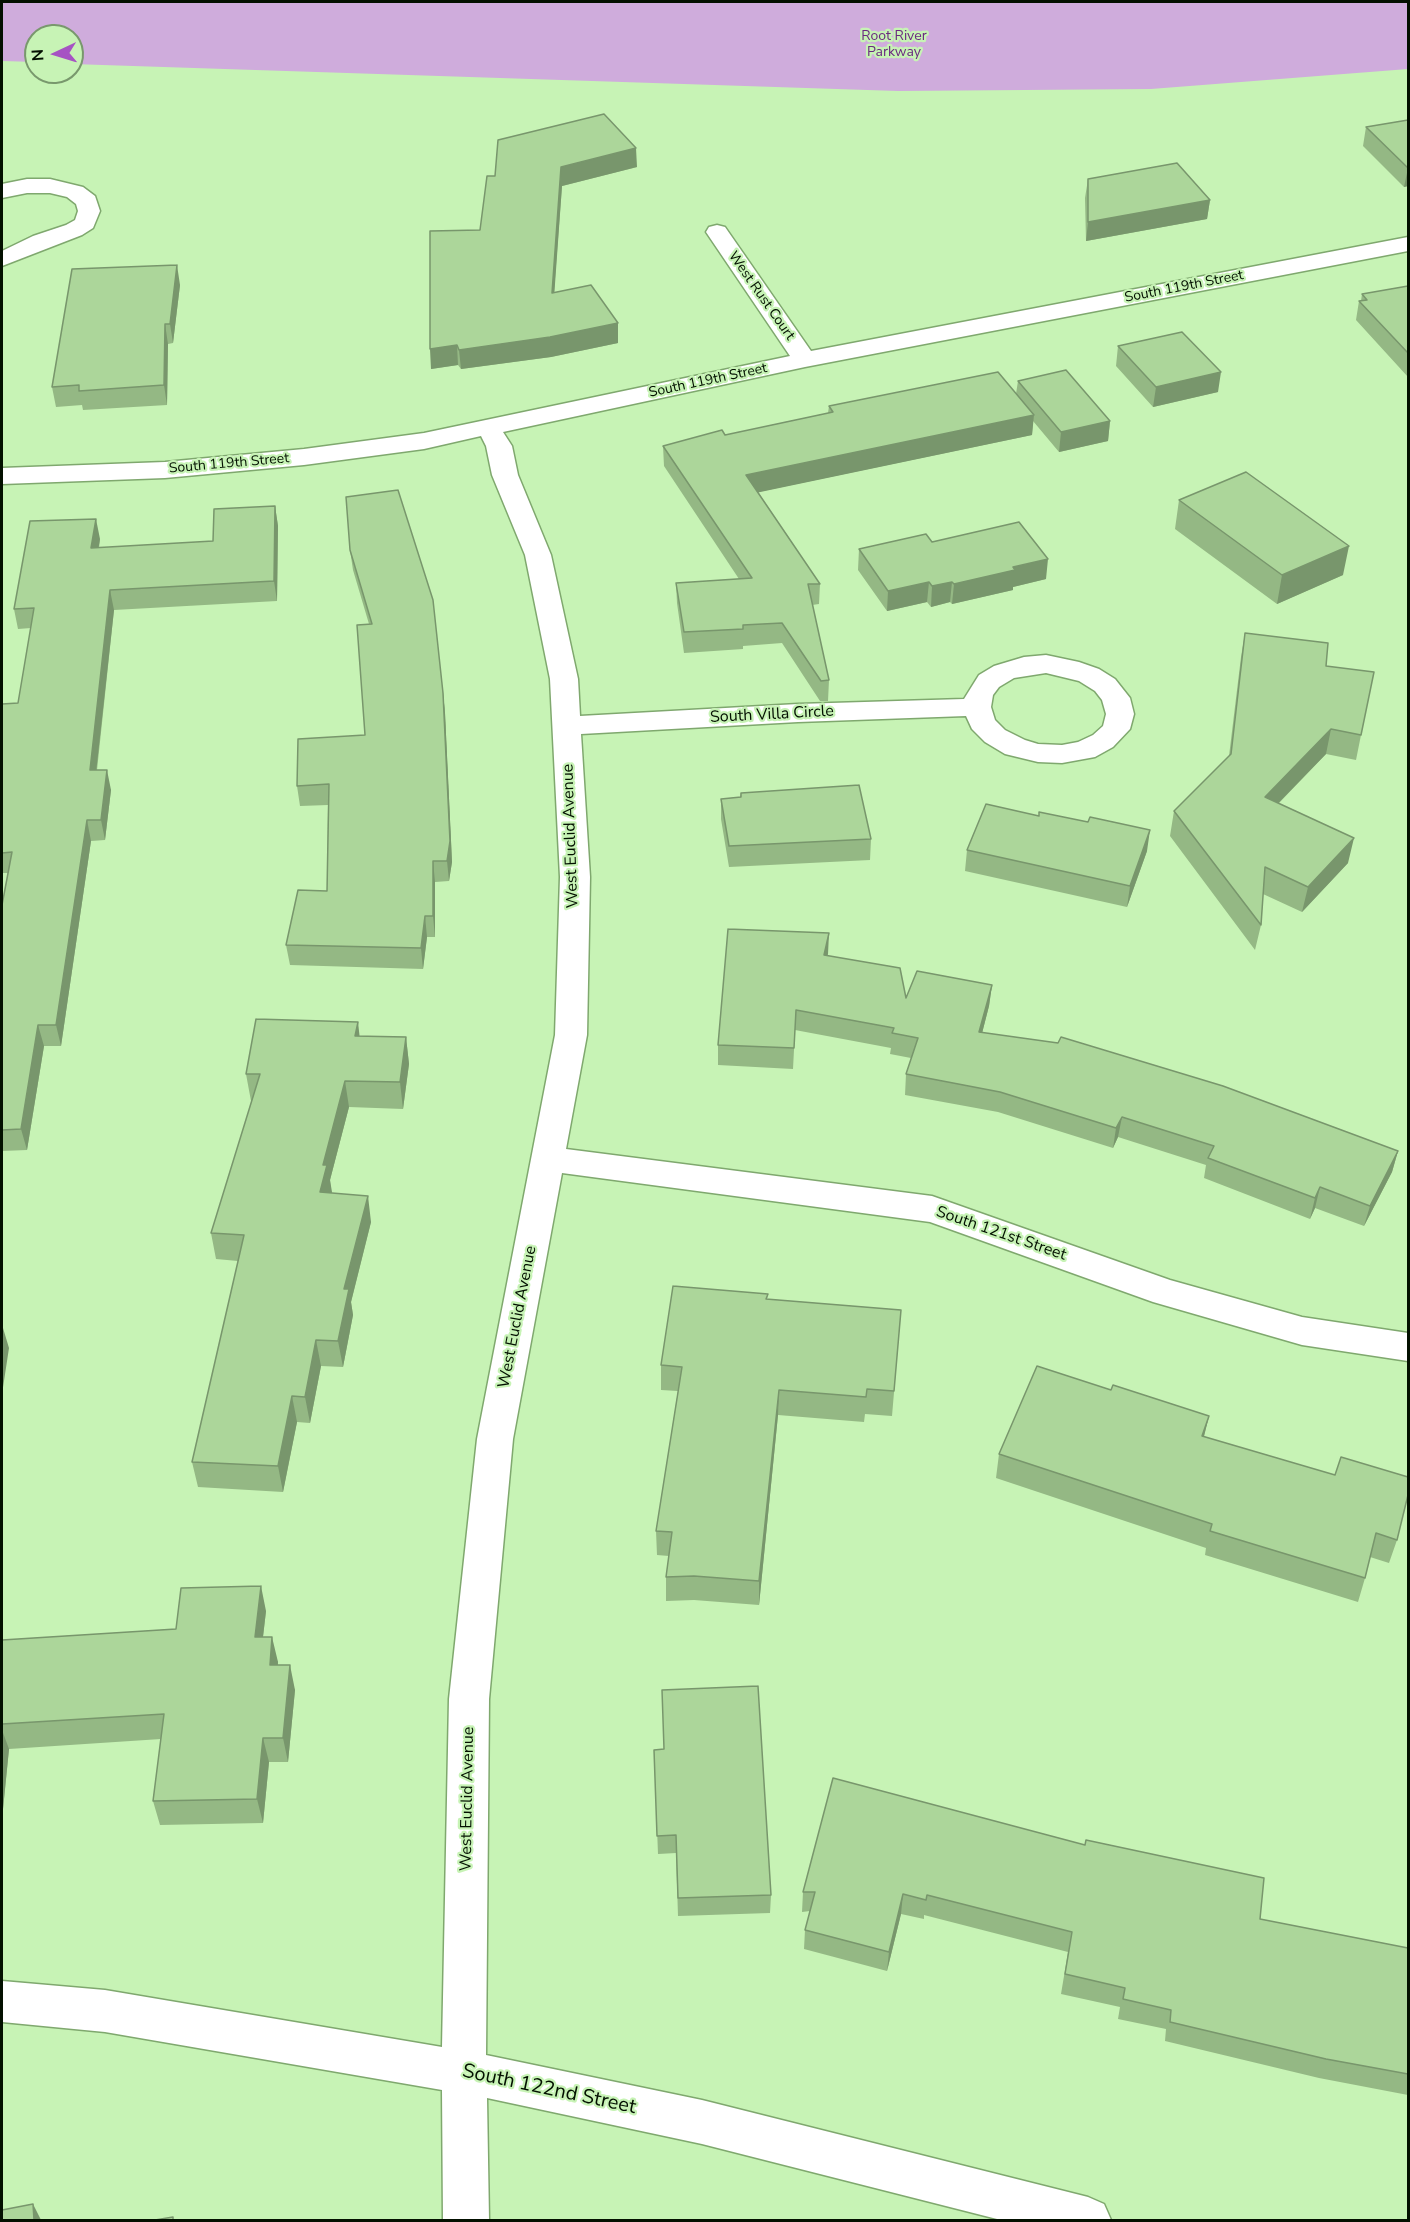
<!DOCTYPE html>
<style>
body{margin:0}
#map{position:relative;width:1410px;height:2222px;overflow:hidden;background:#c7f3b5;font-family:"Nunito Sans",sans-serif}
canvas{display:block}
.frame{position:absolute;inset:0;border:3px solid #031000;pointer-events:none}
.north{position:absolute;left:24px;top:24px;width:60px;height:60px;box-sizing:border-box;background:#c7f3b5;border:2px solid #79986d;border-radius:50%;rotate:266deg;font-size:16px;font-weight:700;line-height:24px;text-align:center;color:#031000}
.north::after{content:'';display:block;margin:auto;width:21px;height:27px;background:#a653c3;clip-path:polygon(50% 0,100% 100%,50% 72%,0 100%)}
</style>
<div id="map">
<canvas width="1410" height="2222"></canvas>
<div class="frame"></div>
<div class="north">N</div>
</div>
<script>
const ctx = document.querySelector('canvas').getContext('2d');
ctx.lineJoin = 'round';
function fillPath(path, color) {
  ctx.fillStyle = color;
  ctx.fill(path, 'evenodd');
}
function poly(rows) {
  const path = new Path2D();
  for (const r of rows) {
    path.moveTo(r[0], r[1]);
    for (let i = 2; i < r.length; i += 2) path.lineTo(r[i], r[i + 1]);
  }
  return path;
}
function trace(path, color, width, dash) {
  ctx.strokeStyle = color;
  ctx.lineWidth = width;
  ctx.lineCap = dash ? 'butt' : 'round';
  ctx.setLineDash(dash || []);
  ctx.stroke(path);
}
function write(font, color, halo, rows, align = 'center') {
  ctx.font = font + ' "Nunito Sans",sans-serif';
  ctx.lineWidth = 4.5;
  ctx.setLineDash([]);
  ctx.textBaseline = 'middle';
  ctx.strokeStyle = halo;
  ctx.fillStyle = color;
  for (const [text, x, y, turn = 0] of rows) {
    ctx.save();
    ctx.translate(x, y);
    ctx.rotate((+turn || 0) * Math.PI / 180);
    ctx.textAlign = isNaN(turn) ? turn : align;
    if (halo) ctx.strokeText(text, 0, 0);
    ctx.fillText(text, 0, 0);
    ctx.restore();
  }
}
fillPath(poly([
 [2,2,1408,2,1408,69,1151,89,898,91,72,64,72,36,36,36,36,62,2,61]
]), '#cfacdc');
const minor = poly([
 [27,179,50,179,83,187,95,196,100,211,93,228,82,235,2,266,2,251,33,236,66,225,75,220,78,211,76,204,67,197,50,193,27,193,2,198,2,184,27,179],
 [717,225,725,227,811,351,1408,237,1408,251,805,367,503,432,512,446,518,475,551,555,578,679,580,716,798,704,964,699,979,675,994,666,1024,657,1046,655,1079,662,1099,669,1115,679,1130,698,1134,714,1130,729,1113,747,1095,757,1062,763,1038,762,1005,754,985,742,972,729,966,716,798,722,581,734,590,877,587,1035,566,1149,932,1196,1170,1280,1302,1317,1408,1333,1408,1361,1302,1345,1153,1302,930,1222,562,1173,513,1439,489,1699,486,2055,702,2100,1088,2197,1104,2204,1111,2220,1001,2220,702,2144,487,2098,489,2220,443,2220,442,2090,105,2032,2,2022,2,1981,105,1990,442,2047,449,1699,477,1439,555,1035,560,877,550,679,525,555,492,475,486,446,481,436,424,449,304,465,165,478,2,484,2,468,165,462,304,449,424,433,790,356,706,232,709,227,717,225],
 [1046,673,1079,681,1095,691,1102,700,1106,714,1103,726,1093,735,1078,742,1062,745,1038,744,1025,740,1005,730,995,720,991,707,993,695,999,687,1014,678,1046,673]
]);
trace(minor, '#7fa86e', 3);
fillPath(minor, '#fff');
fillPath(poly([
 [1408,120,1408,186,1404,187,1363,146,1366,127],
 [637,167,562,186,554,292,618,343,551,357,461,369,458,365,431,369,480,230,495,176],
 [1088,179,1210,200,1207,219,1086,241,1085,198],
 [180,285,173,343,168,344,167,405,83,410,82,405,56,407,52,387],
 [1408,286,1408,377,1356,320,1359,301,1361,301,1362,294],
 [1118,346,1218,392,1153,407,1116,366],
 [1018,381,1110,421,1108,441,1059,452,1033,421,1032,435,758,492,820,584,819,604,812,605,829,680,828,701,820,701,782,643,743,646,743,649,684,653,677,603,676,583,739,579,664,466,663,446,725,435,828,413,829,406,1016,394],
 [1179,500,1343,575,1277,604,1175,529],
 [275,506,278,526,277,601,114,610,97,770,111,790,105,840,91,841,61,1046,44,1046,27,1150,2,1151,2,905,8,873,2,873,2,704,18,703,31,628,18,629,14,609,100,539,99,548,213,541],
 [932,542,1046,579,1013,587,1013,590,952,604,950,602,931,607,927,602,887,611,858,570,859,549],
 [350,550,443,693,445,713,452,862,449,881,435,882,435,937,427,937,423,969,290,965,286,945,327,891,328,805,300,806,297,786,365,735,369,624,353,570],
 [1245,633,1326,666,1361,735,1356,760,1326,754,1279,803,1348,863,1302,912,1263,894,1261,925,1255,950,1170,836,1174,811,1229,756,1241,657],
 [741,793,871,839,870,860,729,867,721,819,721,799,740,797],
 [1039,816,1088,822,1147,851,1127,907,965,871,967,850],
 [827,955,906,998,992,985,989,1006,982,1033,1398,1151,1392,1172,1364,1226,1315,1208,1310,1219,1204,1178,1206,1165,1118,1137,1113,1148,998,1112,905,1095,906,1074,911,1058,890,1054,891,1048,795,1030,793,1069,718,1065,718,1045],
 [360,1036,406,1037,409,1064,403,1109,349,1107,330,1180,331,1193,371,1222,351,1302,353,1315,343,1367,321,1366,310,1423,297,1422,283,1492,198,1487,192,1462,238,1261,216,1259,211,1233,252,1101,251,1101,246,1074],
 [768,1294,767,1299,901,1310,892,1416,865,1414,864,1422,778,1415,759,1605,694,1600,666,1601,666,1577,669,1556,657,1555,656,1531,678,1391,661,1390,661,1365],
 [1111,1390,1209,1416,1204,1436,1397,1540,1389,1563,1370,1557,1365,1578,1358,1602,1205,1555,1206,1548,996,1478,999,1454],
 [266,1611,263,1637,278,1662,278,1665,295,1690,288,1762,269,1762,263,1823,160,1825,153,1801,161,1739,9,1749,3,1809,2,1809,2,1640,176,1629],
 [654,1750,771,1895,770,1913,678,1916,676,1853,658,1854],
 [833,1778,1260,1919,1408,1948,1408,2095,1319,2078,1165,2041,1166,2029,1118,2019,1120,2007,1061,1994,1068,1952,924,1915,924,1919,901,1914,887,1971,804,1949,805,1930,810,1911,802,1912,803,1892]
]), '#94b884');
fillPath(poly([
 [636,148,637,167,562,186,553,312,552,293,561,167],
 [1408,168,1408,186,1404,187],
 [1210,200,1207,219,1086,241,1088,222],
 [177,265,180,285,173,343,170,324],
 [618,323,618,343,551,357,461,369,459,350],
 [165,324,168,344,167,405,164,385],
 [457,345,458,365,431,369,430,349],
 [1221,372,1218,392,1153,407,1156,387],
 [1034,415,1032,435,746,495,746,475],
 [1110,421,1108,441,1059,452,1061,432],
 [275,506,278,526,277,601,274,581],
 [96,519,100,539,95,568,91,548],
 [1349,546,1343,575,1277,604,1282,575],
 [1048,559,1046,579,1013,587,1013,590,952,604,954,584,1013,567],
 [929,582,927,602,887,611,888,591],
 [952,582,950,602,931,607,932,586],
 [110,590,114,610,94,791,90,770],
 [443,693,445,713,452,862,449,881,447,861],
 [1331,729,1326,754,1260,822,1265,797],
 [107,770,111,790,105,840,101,820],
 [87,820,91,841,61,1046,56,1025],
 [1150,830,1147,851,1127,907,1130,886],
 [1354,838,1348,863,1302,912,1308,887],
 [433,861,435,882,435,937,433,916],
 [425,916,427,937,423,969,421,948],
 [829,933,828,954,823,975,824,955],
 [992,985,989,1006,977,1053,979,1032],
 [358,1022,361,1049,355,1036],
 [38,1025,44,1046,27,1150,21,1129],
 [406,1037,409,1064,403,1109,400,1082],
 [345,1081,349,1107,330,1180,332,1192,324,1218,320,1192,323,1165],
 [1122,1117,1118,1137,1113,1148,1116,1128],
 [1398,1151,1392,1172,1364,1226,1370,1206],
 [1320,1187,1315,1208,1310,1219,1315,1198],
 [368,1196,371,1222,351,1302,353,1315,343,1367,338,1341,344,1289],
 [3,1328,9,1348,2,1394,2,1337],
 [316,1340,321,1366,310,1423,305,1397],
 [779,1390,778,1415,759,1605,759,1581],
 [292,1396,297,1422,283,1492,278,1466],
 [1209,1416,1203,1440,1202,1436],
 [261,1586,266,1611,260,1662,255,1637],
 [272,1637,278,1662,276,1690,270,1665],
 [290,1665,295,1690,288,1762,283,1738],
 [2,1730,9,1749,3,1809,2,1806],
 [263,1738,269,1762,263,1823,257,1799],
 [903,1894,901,1914,887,1971,889,1952],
 [33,2204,41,2220,34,2220]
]), '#78966c');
const building = poly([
 [604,114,636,148,561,167,552,293,591,285,618,323,550,337,459,350,457,345,430,349,430,231,480,230,487,176,495,176,498,140,604,114],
 [1408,120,1408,168,1366,127,1408,120],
 [1177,163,1210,200,1088,222,1088,179,1177,163],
 [177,265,170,324,165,324,164,385,79,391,79,385,52,387,72,269,177,265],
 [1408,286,1408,353,1359,301,1367,300,1362,294,1408,286],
 [1182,332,1221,372,1156,387,1118,346,1182,332],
 [1066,370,1110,421,1061,432,1018,381,1066,370],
 [998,372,1034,415,746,475,820,584,808,584,829,680,821,681,782,623,743,625,743,629,684,632,676,583,752,578,663,446,722,430,725,435,833,412,829,406,998,372],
 [1246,472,1349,546,1282,575,1179,500,1246,472],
 [398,490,433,600,443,693,450,841,447,861,433,861,433,916,425,916,421,948,286,945,298,890,327,891,329,784,297,786,298,739,365,735,357,625,372,624,350,550,346,497,398,490],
 [275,506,274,581,110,590,90,770,107,770,101,820,87,820,56,1025,38,1025,21,1129,2,1130,2,905,12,852,2,853,2,704,18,703,34,608,14,609,30,521,96,519,91,548,213,541,214,509,275,506],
 [1019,522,1048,559,1013,567,1015,570,954,584,952,582,932,586,929,582,888,591,859,549,926,534,932,542,1019,522],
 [1245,633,1328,643,1326,666,1374,672,1361,735,1331,729,1265,797,1354,838,1308,887,1265,867,1261,925,1174,811,1231,754,1245,633],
 [859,785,871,839,729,846,721,799,741,797,741,793,859,785],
 [986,804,1039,816,1039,812,1088,822,1090,817,1150,830,1130,886,967,850,986,804],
 [728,929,829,933,824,955,900,968,906,998,917,971,992,985,979,1032,1058,1043,1061,1037,1223,1086,1398,1151,1370,1206,1320,1187,1315,1198,1208,1158,1214,1146,1122,1117,1116,1128,1000,1092,906,1074,918,1038,892,1033,894,1028,796,1010,794,1048,718,1045,728,929],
 [256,1019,358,1022,355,1036,406,1037,400,1082,345,1081,323,1165,327,1165,320,1192,368,1196,344,1289,349,1289,338,1341,316,1340,305,1397,292,1396,278,1466,192,1462,244,1235,211,1233,260,1074,246,1074,256,1019],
 [673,1286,768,1294,766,1299,901,1310,894,1391,867,1389,866,1397,779,1390,759,1581,694,1576,666,1577,672,1532,656,1531,682,1367,661,1365,673,1286],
 [1037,1366,1111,1390,1113,1385,1209,1416,1202,1436,1335,1475,1341,1457,1408,1477,1408,1495,1397,1540,1376,1533,1365,1578,1210,1531,1212,1524,999,1454,1037,1366],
 [261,1586,255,1637,272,1637,270,1665,290,1665,283,1738,263,1738,257,1799,153,1801,164,1714,2,1724,2,1640,176,1629,181,1588,261,1586],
 [758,1686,771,1895,678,1898,676,1835,657,1836,654,1750,664,1749,662,1690,758,1686],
 [833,1778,1085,1845,1086,1840,1264,1878,1260,1919,1408,1948,1408,2074,1326,2059,1170,2022,1171,2010,1123,1999,1125,1988,1065,1974,1072,1932,927,1895,926,1900,903,1894,889,1952,805,1930,815,1892,803,1892,833,1778],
 [33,2204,34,2220,2,2220,2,2210,33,2204],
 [173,2217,173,2220,155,2220,173,2217]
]);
fillPath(building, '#acd69a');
trace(building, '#78966c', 1.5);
write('14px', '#6a287f', '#c7f3b5', [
 ["Root River",894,37],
 ["Parkway",894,53]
]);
write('14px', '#031000', '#c7f3b5', [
 ["South 119th Street",1184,287,-11],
 ["West Rust Court",761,296,55],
 ["South 119th Street",708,381,-12],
 ["South 119th Street",229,464,-5]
]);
write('16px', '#031000', '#c7f3b5', [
 ["South Villa Circle",772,715,-3],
 ["West Euclid Avenue",571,836,-92],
 ["South 121st Street",1001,1234,19],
 ["West Euclid Avenue",518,1317,-79],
 ["West Euclid Avenue",468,1799,-89]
]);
write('20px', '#031000', '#c7f3b5', [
 ["South 122nd Street",549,2090,12]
]);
</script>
